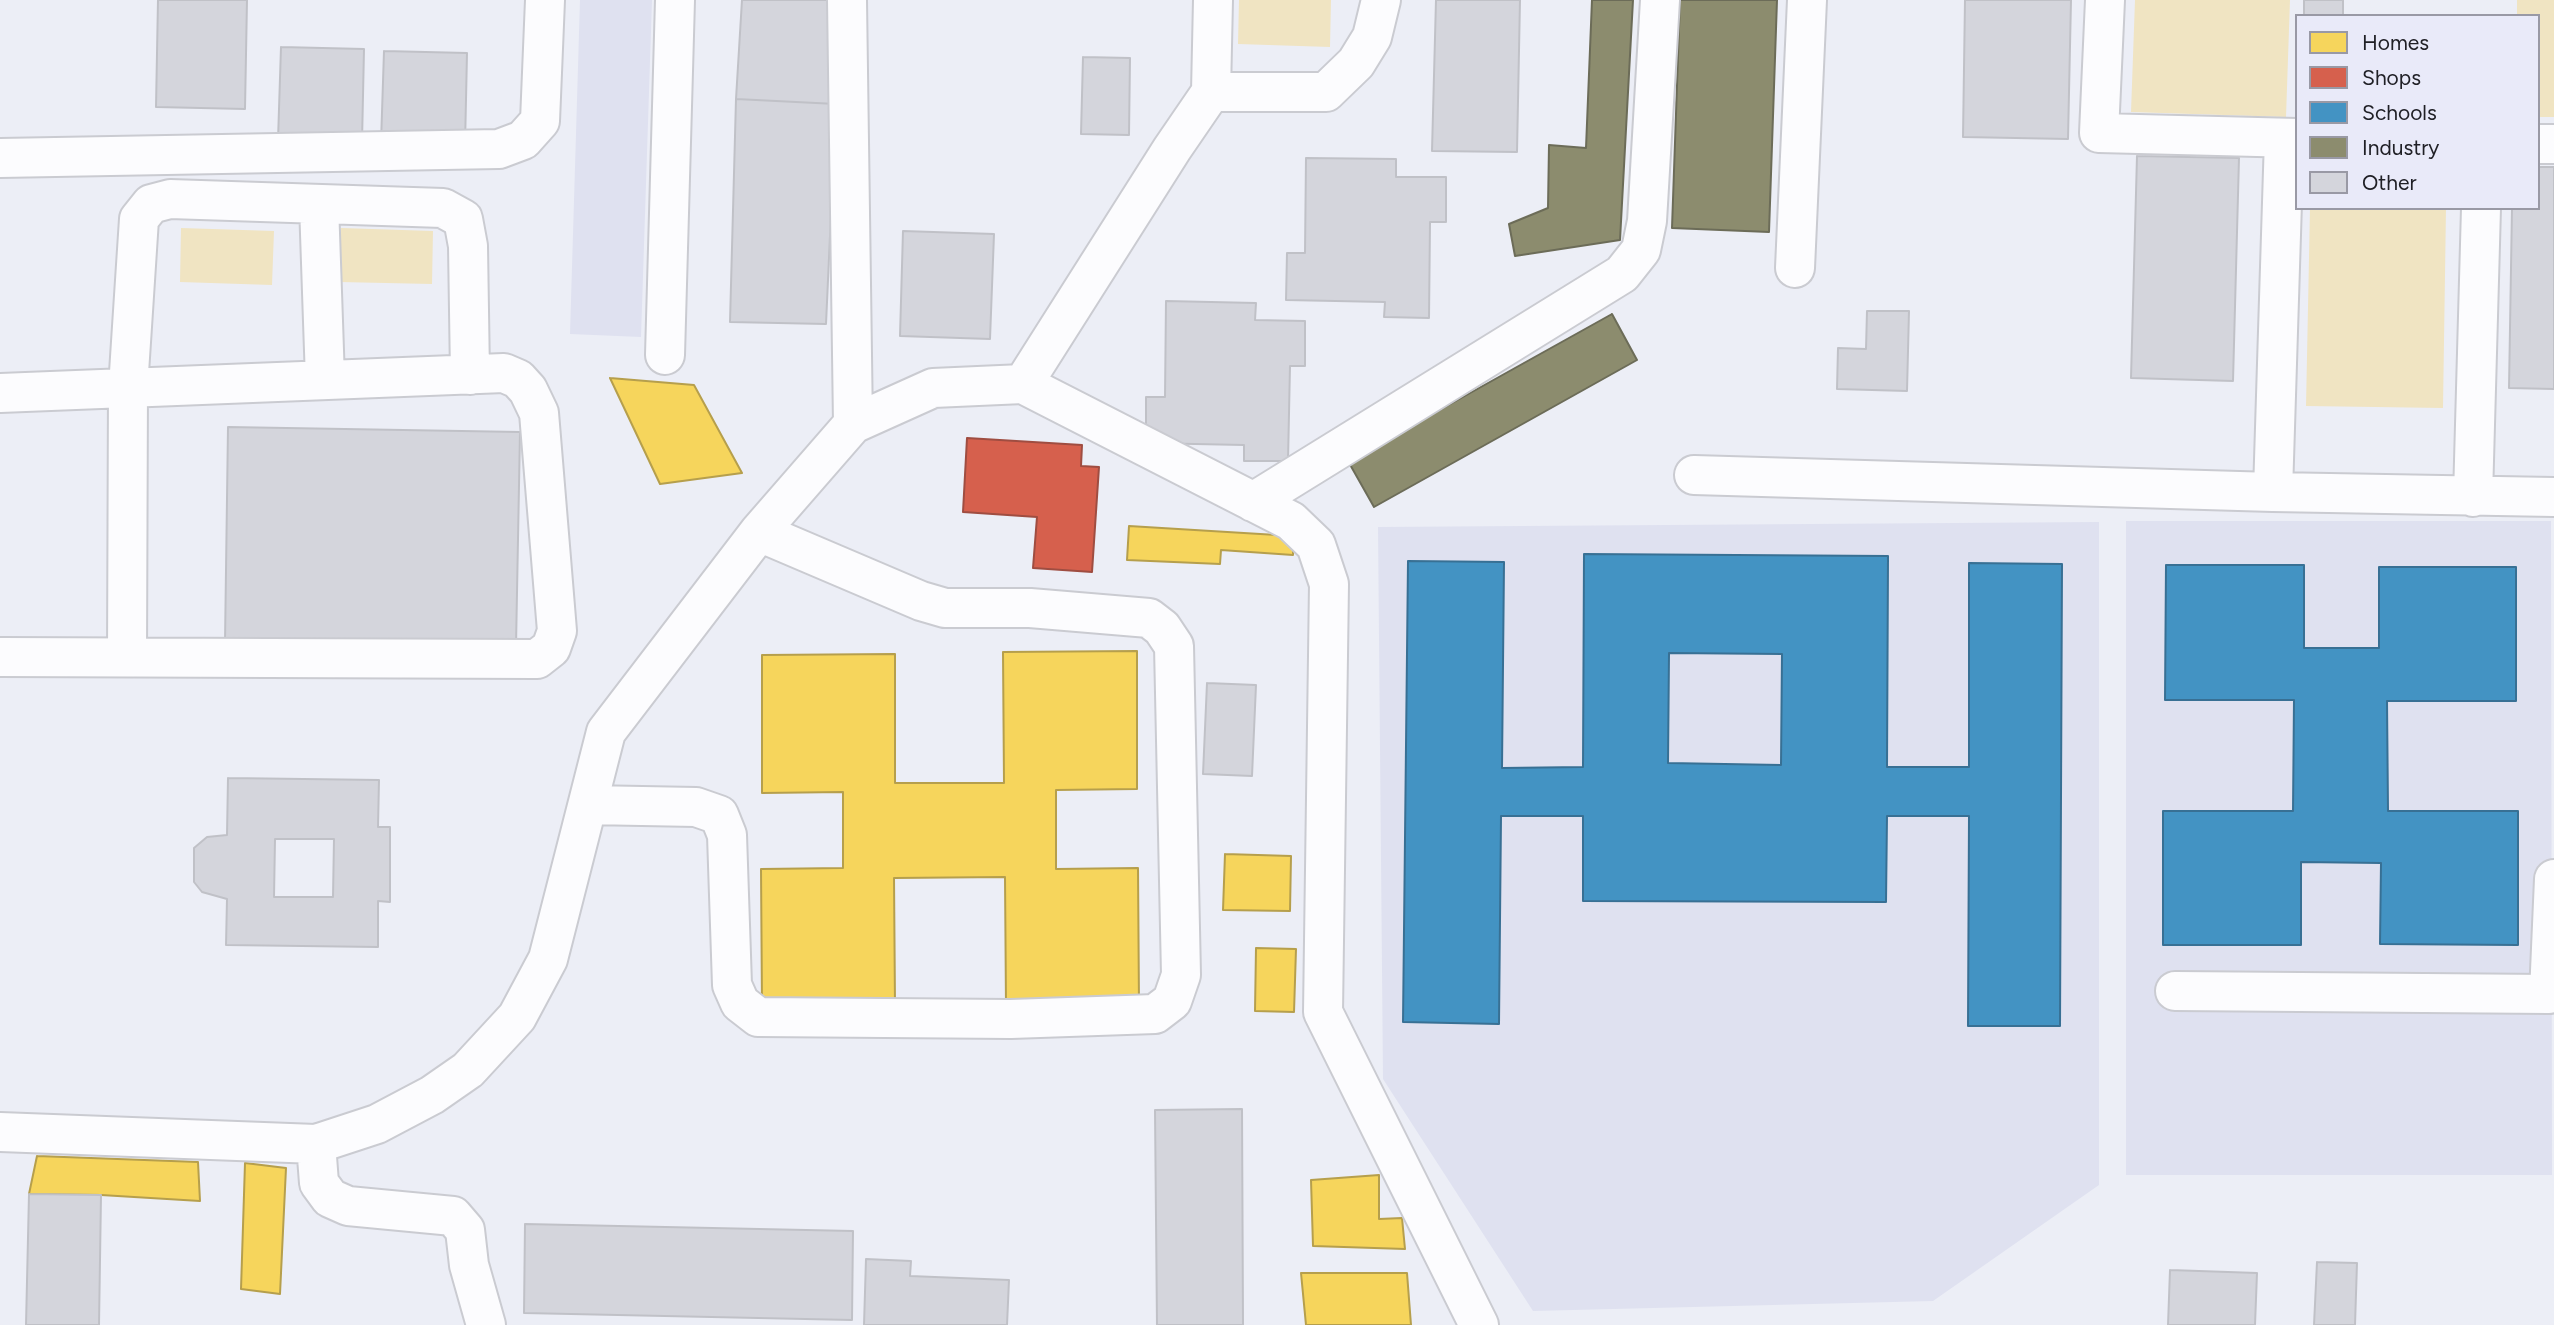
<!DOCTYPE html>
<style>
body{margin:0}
#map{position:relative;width:2554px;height:1325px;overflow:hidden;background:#eceef6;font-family:Figtree,sans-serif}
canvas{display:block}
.legend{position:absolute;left:2295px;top:14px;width:245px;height:196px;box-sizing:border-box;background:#e9eaf9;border:2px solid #9999a5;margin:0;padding:9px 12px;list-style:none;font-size:21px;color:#202026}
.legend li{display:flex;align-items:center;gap:14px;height:35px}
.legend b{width:35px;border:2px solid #9999a5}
</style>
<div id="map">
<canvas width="2554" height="1325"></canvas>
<ul class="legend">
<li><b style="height:19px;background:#f6d55c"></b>Homes</li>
<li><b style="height:19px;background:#d6604d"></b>Shops</li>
<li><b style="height:19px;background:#4393c3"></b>Schools</li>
<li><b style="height:19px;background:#8c8c6e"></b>Industry</li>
<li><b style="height:19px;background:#d4d5dc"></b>Other</li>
</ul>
</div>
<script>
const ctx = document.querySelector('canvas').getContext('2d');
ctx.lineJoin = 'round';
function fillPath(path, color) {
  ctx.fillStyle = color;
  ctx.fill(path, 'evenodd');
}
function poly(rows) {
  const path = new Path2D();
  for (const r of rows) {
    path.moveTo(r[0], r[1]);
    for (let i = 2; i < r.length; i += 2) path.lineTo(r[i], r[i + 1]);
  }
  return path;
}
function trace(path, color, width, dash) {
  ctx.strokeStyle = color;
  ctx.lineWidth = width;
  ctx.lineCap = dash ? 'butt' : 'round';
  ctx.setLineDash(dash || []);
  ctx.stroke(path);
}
fillPath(poly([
 [580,0,652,0,641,337,570,334],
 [2126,521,2551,521,2552,1175,2126,1175],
 [2099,522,2099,1185,1933,1301,1533,1311,1383,1079,1378,527]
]), '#dfe1f0');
fillPath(poly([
 [1239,0,1331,0,1330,47,1238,44],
 [2135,0,2290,0,2286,117,2131,112],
 [2517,0,2554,0,2554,117,2538,117,2538,16,2517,16],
 [2310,208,2446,208,2443,408,2306,406],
 [181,228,274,231,272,285,180,282],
 [341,228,433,231,432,284,339,282]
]), '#f0e4c2');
const homes = poly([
 [610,378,694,385,742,473,660,484,610,378],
 [1129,526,1293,536,1293,555,1221,550,1220,564,1127,560,1129,526],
 [1137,651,1137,789,1056,790,1056,869,1138,868,1139,1006,1006,1007,1005,877,894,878,895,1006,762,1006,761,869,843,868,843,792,762,793,762,655,895,654,895,783,1004,783,1003,652,1137,651],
 [1225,854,1291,856,1290,911,1223,910,1225,854],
 [1256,948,1296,949,1294,1012,1255,1011,1256,948],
 [37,1156,198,1162,200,1201,101,1195,29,1194,37,1156],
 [245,1163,286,1168,280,1294,241,1289,245,1163],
 [1379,1175,1379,1219,1402,1218,1405,1249,1313,1246,1311,1180,1379,1175],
 [1301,1273,1407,1273,1411,1325,1306,1325,1301,1273]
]);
fillPath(homes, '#f6d55c');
trace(homes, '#b69f4c', 2);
const shops = poly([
 [967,438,1082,445,1081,466,1099,467,1092,572,1033,568,1037,517,963,512,967,438]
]);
fillPath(shops, '#d6604d');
trace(shops, '#9f4d41', 2);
const schools = poly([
 [1584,554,1888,556,1887,767,1969,767,1969,563,2062,564,2060,1026,1968,1026,1969,816,1887,816,1886,902,1583,901,1583,816,1501,816,1499,1024,1403,1022,1408,561,1504,562,1502,768,1583,767,1584,554],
 [1669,653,1782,654,1781,765,1668,763,1669,653],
 [2166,565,2304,565,2304,648,2379,648,2379,567,2516,567,2516,701,2387,701,2388,811,2518,811,2518,945,2380,944,2381,863,2301,862,2301,945,2163,945,2163,811,2293,811,2294,700,2165,700,2166,565]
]);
fillPath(schools, '#4393c3');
trace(schools, '#387094', 2);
const industry = poly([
 [1592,0,1633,0,1620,240,1515,256,1509,224,1548,208,1549,145,1586,148,1592,0],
 [1680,0,1777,0,1769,232,1672,228,1680,0],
 [1612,314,1637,360,1374,507,1348,461,1612,314]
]);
fillPath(industry, '#8c8c6e');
trace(industry, '#6c6c58', 2);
const building = poly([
 [158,0,247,0,245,109,156,107,158,0],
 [742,0,840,0,836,104,736,99,742,0],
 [1436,0,1520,0,1517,152,1432,151,1436,0],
 [1965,0,2071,0,2068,139,1963,137,1965,0],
 [2304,0,2343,0,2343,16,2304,16,2304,0],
 [281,47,364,49,362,142,278,140,281,47],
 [384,51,467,53,465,146,381,143,384,51],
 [1083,57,1130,58,1129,135,1081,134,1083,57],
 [736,99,836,104,826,324,730,322,736,99],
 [2137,156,2239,158,2233,381,2131,378,2137,156],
 [1306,158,1396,159,1396,177,1446,177,1446,222,1430,222,1429,318,1384,317,1385,302,1286,300,1287,253,1305,253,1306,158],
 [2538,167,2554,167,2554,389,2509,388,2512,208,2538,208,2538,167],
 [903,231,994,234,990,339,900,336,903,231],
 [1166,301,1256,303,1255,320,1305,321,1305,366,1290,366,1288,461,1244,461,1244,445,1146,443,1146,397,1165,397,1166,301],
 [1867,311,1909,311,1907,391,1837,389,1838,348,1866,349,1867,311],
 [228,427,520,432,516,646,225,642,228,427],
 [1207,683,1256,685,1252,776,1203,774,1207,683],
 [228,778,379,780,378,827,390,827,390,902,378,901,378,947,226,945,227,899,202,892,194,882,194,848,207,837,227,835,228,778],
 [275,839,334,839,333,897,274,897,275,839],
 [1242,1109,1243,1325,1157,1325,1155,1110,1242,1109],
 [29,1194,101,1195,99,1325,26,1325,29,1194],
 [525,1224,853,1231,852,1320,524,1313,525,1224],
 [866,1259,911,1261,910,1276,1009,1280,1007,1325,864,1325,866,1259],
 [2317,1262,2357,1263,2355,1325,2314,1325,2317,1262],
 [2170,1270,2257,1273,2255,1325,2168,1325,2170,1270]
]);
fillPath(building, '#d4d5dc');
trace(building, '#c0c1c7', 2);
const minor = poly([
 [847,0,853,424],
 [2105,0,2099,133,2297,138],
 [1211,92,1326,92,1356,63,1372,37,1381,0],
 [2538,144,2554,144],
 [0,158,499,149,523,140,540,121,545,0],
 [319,204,325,380],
 [1795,268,1807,0],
 [665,355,675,0],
 [1023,384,1172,149,1211,92,1213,0],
 [0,393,504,373,518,379,528,390,539,413,557,631,551,648,537,659,0,657],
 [1694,475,2273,492,2554,497],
 [2273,492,2284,138],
 [2473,497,2481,208],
 [1253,502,1622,274,1641,250,1647,221,1660,0],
 [127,657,128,388,139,219,151,204,170,199,443,208,463,219,468,246,470,375],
 [588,805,696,807,719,815,727,835,732,985,740,1003,758,1017,1011,1019,1155,1014,1172,1001,1181,975,1174,646,1162,628,1149,618,1030,608,945,608,921,601,759,532],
 [2175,991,2549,994,2554,879],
 [0,1132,316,1144,377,1124,432,1095,468,1070,517,1017,548,959,606,732,759,532,853,424,933,388,1023,384,1291,521,1316,545,1329,584,1323,1012,1479,1325],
 [316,1144,319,1183,330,1198,348,1206,453,1216,465,1230,469,1265,486,1325]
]);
trace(minor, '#cacbd1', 42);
trace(minor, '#fcfcfe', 38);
</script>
